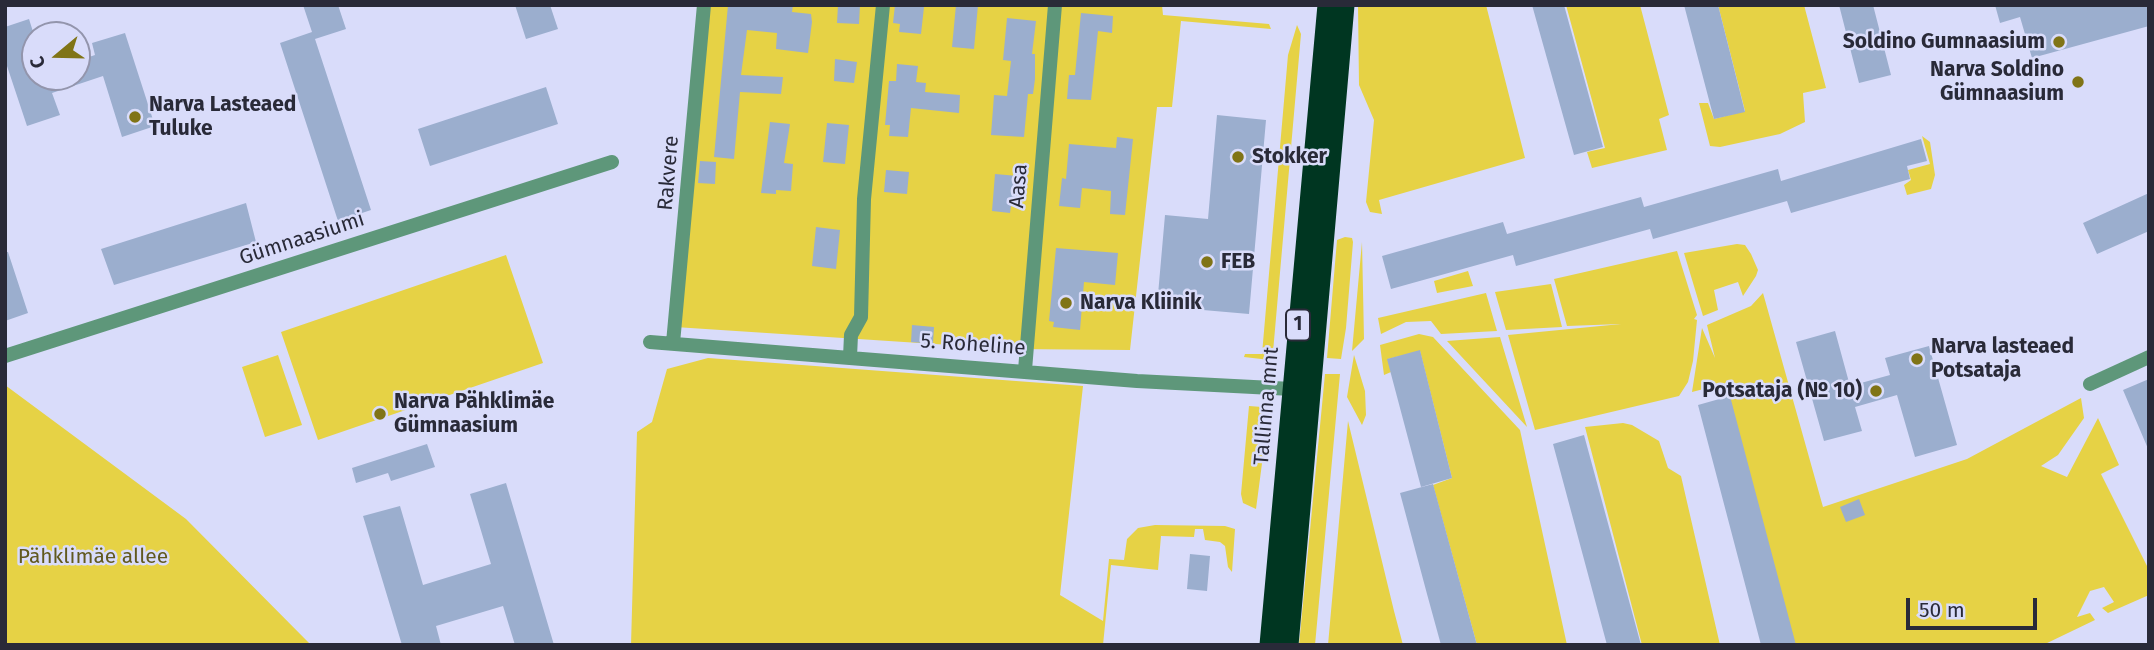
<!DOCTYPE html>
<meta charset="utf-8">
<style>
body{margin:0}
#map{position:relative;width:2154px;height:650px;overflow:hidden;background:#d9dcfa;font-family:"Fira Sans",sans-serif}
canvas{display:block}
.frame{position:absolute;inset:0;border:7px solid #292a38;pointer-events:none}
.north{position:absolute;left:21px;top:21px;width:70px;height:70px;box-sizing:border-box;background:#d9dcfa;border:2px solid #9395ac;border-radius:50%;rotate:251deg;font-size:19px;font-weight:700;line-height:28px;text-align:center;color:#292a38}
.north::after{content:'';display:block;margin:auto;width:24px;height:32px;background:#807416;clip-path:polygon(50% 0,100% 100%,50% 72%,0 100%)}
.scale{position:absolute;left:1906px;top:598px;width:131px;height:32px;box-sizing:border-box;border:4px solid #292a38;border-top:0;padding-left:9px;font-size:21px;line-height:24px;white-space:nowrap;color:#292a38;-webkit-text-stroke:5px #d9dcfa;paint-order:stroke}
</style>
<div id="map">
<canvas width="2154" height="650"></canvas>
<div class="frame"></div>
<div class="north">С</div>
<div class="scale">50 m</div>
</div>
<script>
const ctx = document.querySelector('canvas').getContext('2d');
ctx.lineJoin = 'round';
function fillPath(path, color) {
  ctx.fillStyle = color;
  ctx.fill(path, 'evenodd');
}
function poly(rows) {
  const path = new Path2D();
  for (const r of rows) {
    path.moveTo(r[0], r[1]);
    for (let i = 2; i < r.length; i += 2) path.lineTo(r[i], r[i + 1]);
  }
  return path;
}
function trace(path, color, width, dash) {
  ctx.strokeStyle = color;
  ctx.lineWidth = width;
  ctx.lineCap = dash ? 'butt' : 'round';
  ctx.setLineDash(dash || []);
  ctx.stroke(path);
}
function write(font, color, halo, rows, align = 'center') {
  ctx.font = font + ' "Fira Sans",sans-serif';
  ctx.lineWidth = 5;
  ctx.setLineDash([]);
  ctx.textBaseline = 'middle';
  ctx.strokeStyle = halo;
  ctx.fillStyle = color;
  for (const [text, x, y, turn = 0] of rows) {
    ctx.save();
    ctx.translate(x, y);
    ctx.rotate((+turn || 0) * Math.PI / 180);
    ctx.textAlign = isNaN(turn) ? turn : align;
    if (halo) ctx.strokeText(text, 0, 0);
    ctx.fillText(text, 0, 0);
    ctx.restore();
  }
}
fillPath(poly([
 [706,5,1162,5,1163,15,1269,24,1271,29,1181,21,1172,107,1157,107,1130,350,1011,349,675,327],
 [1358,5,1486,5,1525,158,1379,200,1382,214,1370,212,1366,202,1374,120,1359,85],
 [1566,5,1640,5,1669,115,1659,119,1667,150,1592,168,1587,152,1605,148],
 [1718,5,1804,5,1826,88,1803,93,1805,122,1780,134,1720,147,1710,146,1699,103,1708,103,1714,119,1745,111],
 [1297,25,1301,34,1273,352,1270,360,1244,357,1245,354,1262,354,1288,55],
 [1922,136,1930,142,1935,175,1931,189,1907,195,1904,185,1911,180,1908,170,1930,164],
 [1345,237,1352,238,1353,242,1346,328,1341,359,1327,358,1337,240],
 [1362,242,1364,339,1352,351],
 [1737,244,1745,245,1751,254,1758,270,1756,276,1743,296,1738,282,1714,290,1718,310,1703,316,1684,253],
 [1677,251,1697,315,1694,319,1697,320,1693,361,1688,382,1679,396,1535,430,1508,335,1621,324,1567,326,1554,279],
 [506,255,543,363,318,440,281,332],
 [1468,271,1473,286,1437,293,1434,281],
 [1551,284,1562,327,1506,330,1495,292],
 [1486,293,1497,331,1441,334,1431,321,1406,322,1381,334,1378,318],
 [1763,293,1823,507,1967,459,2081,398,2084,418,2058,455,2041,466,2067,477,2098,418,2119,465,2101,474,2149,570,2149,595,2108,613,2102,608,2114,602,2104,587,2090,591,2077,617,2090,613,2095,620,2043,645,1795,645,1723,384,1692,392,1702,328,1715,358,1707,325,1751,306],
 [1419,334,1433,337,1520,430,1567,645,1477,645,1433,485,1452,478,1420,351,1388,359,1391,372,1384,375,1380,345],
 [1500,337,1527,427,1447,341],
 [278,355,302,425,265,437,242,367],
 [1354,355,1365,391,1366,415,1362,425,1347,397],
 [708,358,1083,386,1060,595,1103,621,1109,559,1124,560,1127,539,1138,528,1155,525,1225,526,1235,529,1232,572,1228,567,1225,546,1220,542,1205,540,1203,529,1195,529,1194,537,1161,536,1158,570,1111,565,1103,645,631,645,637,432,652,422,667,369],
 [1325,374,1340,374,1315,645,1299,645],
 [5,385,186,519,311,645,5,645],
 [1249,406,1262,407,1268,418,1256,509,1243,503,1241,494],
 [1348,421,1394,611,1403,645,1328,645],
 [1623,423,1632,425,1659,441,1668,468,1681,476,1720,645,1642,645,1585,427]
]), '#e6d245');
fillPath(poly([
 [303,5,338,5,346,29,315,39,371,210,338,221,280,43,312,32],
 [515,5,550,5,558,29,526,39],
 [728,5,793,5,792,12,811,14,812,22,808,53,776,49,777,33,747,30,741,75,783,77,781,94,740,92,734,159,714,157],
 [838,5,860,5,859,24,837,23],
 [895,5,924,7,921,34,899,32,900,24,893,23],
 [956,5,978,5,974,49,952,47],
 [1532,5,1564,5,1603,147,1574,155],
 [1684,5,1718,5,1745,112,1714,119],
 [1839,5,1873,5,1891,75,1859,83],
 [1995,5,2149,5,2149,26,2032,58,2020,17,2000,23],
 [1081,13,1113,16,1112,33,1098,31,1091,100,1067,99,1069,75,1075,75],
 [1007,18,1036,21,1032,54,1035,54,1035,79,1033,94,1028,94,1024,137,991,135,994,95,1007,96,1011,61,1003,60],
 [29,19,35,38,35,77,77,77,77,61,95,55,92,43,125,33,155,126,122,137,103,76,52,93,60,115,27,126,5,60,5,27],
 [835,59,857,62,854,83,834,81],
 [897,64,918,66,916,82,926,83,925,92,960,95,959,113,911,108,908,137,889,136,890,125,885,125,889,81,896,81],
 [546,87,558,124,430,166,418,129],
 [1217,115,1266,120,1249,314,1157,306,1165,215,1208,219],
 [770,122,790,124,784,163,793,164,791,191,776,190,776,194,761,193],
 [827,123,849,125,845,164,823,162],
 [1117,137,1133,139,1125,215,1110,214,1111,191,1082,188,1080,208,1059,206,1062,178,1066,179,1069,144,1116,148],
 [1921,139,1927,161,1907,166,1910,179,1791,213,1787,201,1653,239,1650,229,1516,266,1513,255,1391,289,1382,256,1503,222,1507,234,1641,197,1644,207,1778,169,1781,181],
 [700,161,716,162,715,184,698,183],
 [886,170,909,172,907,194,884,192],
 [995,174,1018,176,1016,200,1012,199,1010,213,992,211],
 [2149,193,2149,231,2097,254,2083,223],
 [246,203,256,242,114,285,101,249],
 [816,227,840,230,836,269,812,266],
 [1056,248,1118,253,1115,285,1084,282,1080,330,1053,327,1054,322,1049,321],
 [5,252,8,252,28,313,5,321],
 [912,325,934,327,933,344,911,342],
 [1835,331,1850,386,1890,375,1885,358,1929,346,1957,445,1915,457,1897,395,1855,407,1862,431,1824,441,1796,342],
 [1420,350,1452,478,1421,487,1387,359],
 [2149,379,2149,451,2123,390],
 [1730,396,1796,645,1761,645,1698,405],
 [1584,435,1641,645,1607,645,1553,444],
 [427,444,435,467,391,481,388,473,356,483,352,468],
 [506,483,554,645,515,645,503,606,436,626,441,645,402,645,363,516,400,506,423,585,491,564,470,494],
 [1433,484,1477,645,1441,645,1427,594,1400,493],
 [1859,499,1865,515,1846,522,1840,507],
 [1190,554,1210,556,1207,591,1187,589]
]), '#9baece');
trace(poly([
 [650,342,1137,381,1292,389],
 [673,343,704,5],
 [5,356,612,162],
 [850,357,851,335,861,317,864,199,883,5],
 [1025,370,1055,5],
 [2090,384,2149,357]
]), '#5e977a', 14);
trace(poly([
 [1270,645,1328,5],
 [1288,645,1344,5]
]), '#003621', 21);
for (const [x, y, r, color] of [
 [2059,42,7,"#807416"],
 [2078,82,7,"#807416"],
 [135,117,7,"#807416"],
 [1238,157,7,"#807416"],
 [1207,262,7,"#807416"],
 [1066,303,7,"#807416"],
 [1917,359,7,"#807416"],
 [1876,391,7,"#807416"],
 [380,414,7,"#807416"]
]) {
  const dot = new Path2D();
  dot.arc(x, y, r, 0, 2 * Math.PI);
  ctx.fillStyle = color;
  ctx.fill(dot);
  trace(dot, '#d9dcfa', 2.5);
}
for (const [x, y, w] of [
 [1298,325,24]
]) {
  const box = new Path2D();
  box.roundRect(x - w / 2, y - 15.5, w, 31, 5);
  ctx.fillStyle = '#d9dcfa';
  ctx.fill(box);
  trace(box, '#292a38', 2);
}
write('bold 19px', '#292a38', null, [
 ["1",1298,325]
]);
write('bold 21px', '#292a38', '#d9dcfa', [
 ["Soldino Gumnaasium",2045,42,"right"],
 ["Narva Soldino",2064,70,"right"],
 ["Gümnaasium",2064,94,"right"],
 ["Narva Lasteaed",149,105],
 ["Tuluke",149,129],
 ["Stokker",1252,157],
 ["FEB",1221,262],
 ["Narva Kliinik",1080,303],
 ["Narva lasteaed",1931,347],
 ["Potsataja",1931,371],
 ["Potsataja (№ 10)",1862,391,"right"],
 ["Narva Pähklimäe",394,402],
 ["Gümnaasium",394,426]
], 'left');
write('21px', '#292a38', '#d9dcfa', [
 ["Rakvere",669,173,-85],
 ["Aasa",1019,186,-85],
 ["Gümnaasiumi",302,239,-18],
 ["5. Roheline",973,345,4],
 ["Tallinna mnt",1267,406,-85]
]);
write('21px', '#61591f', '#d9dcfa', [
 ["Pähklimäe allee",93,557]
]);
</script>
